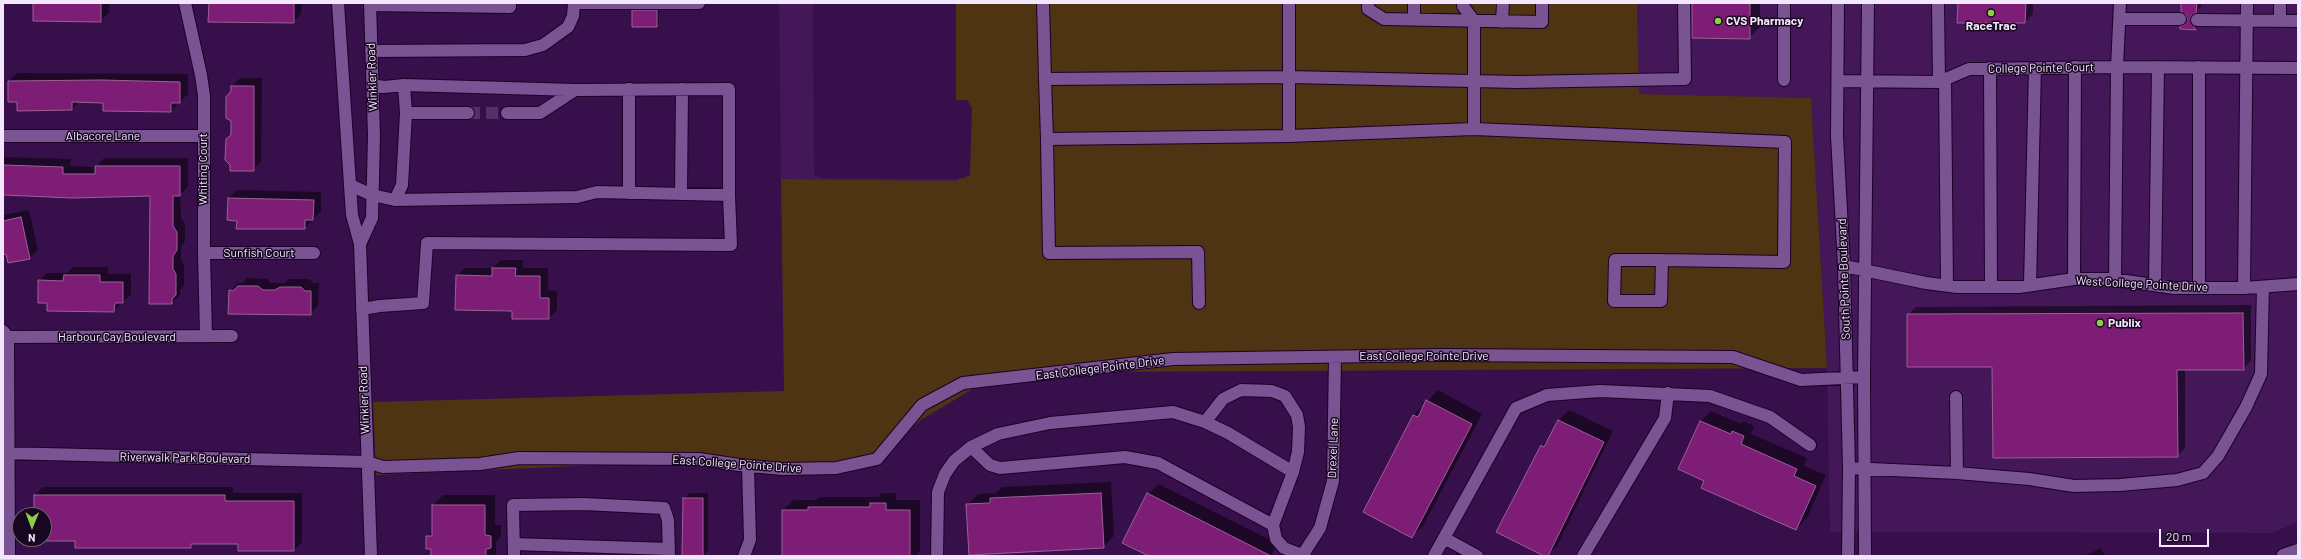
<!DOCTYPE html>
<style>
body{margin:0}
#map{position:relative;width:2301px;height:559px;overflow:hidden;background:#37104b;font-family:Barlow,sans-serif}
canvas{display:block}
.frame{position:absolute;inset:0;border:4px solid #f4e7fd;pointer-events:none}
.north{position:absolute;left:12px;top:507px;width:40px;height:40px;box-sizing:border-box;background:#170720;border:1px solid #6f6178;border-radius:50%;rotate:181deg;font-size:11px;font-weight:700;line-height:16px;text-align:center;color:#f4e7fd}
.north::after{content:'';display:block;margin:auto;width:14px;height:18px;background:#8cce45;clip-path:polygon(50% 0,100% 100%,50% 72%,0 100%)}
.scale{position:absolute;left:2159px;top:529px;width:50px;height:18px;box-sizing:border-box;border:2px solid #f4e7fd;border-top:0;padding-left:5px;font-size:12px;line-height:14px;white-space:nowrap;color:#f4e7fd;-webkit-text-stroke:3px #170720;paint-order:stroke}
</style>
<div id="map">
<canvas width="2301" height="559"></canvas>
<div class="frame"></div>
<div class="north">N</div>
<div class="scale">20 m</div>
</div>
<script>
const ctx = document.querySelector('canvas').getContext('2d');
ctx.lineJoin = 'round';
function fillPath(path, color) {
  ctx.fillStyle = color;
  ctx.fill(path, 'evenodd');
}
function poly(rows) {
  const path = new Path2D();
  for (const r of rows) {
    path.moveTo(r[0], r[1]);
    for (let i = 2; i < r.length; i += 2) path.lineTo(r[i], r[i + 1]);
  }
  return path;
}
function trace(path, color, width, dash) {
  ctx.strokeStyle = color;
  ctx.lineWidth = width;
  ctx.lineCap = dash ? 'butt' : 'round';
  ctx.setLineDash(dash || []);
  ctx.stroke(path);
}
function write(font, color, halo, rows, align = 'center') {
  ctx.font = font + ' Barlow,sans-serif';
  ctx.lineWidth = 3;
  ctx.setLineDash([]);
  ctx.textBaseline = 'middle';
  ctx.strokeStyle = halo;
  ctx.fillStyle = color;
  for (const [text, x, y, turn = 0] of rows) {
    ctx.save();
    ctx.translate(x, y);
    ctx.rotate((+turn || 0) * Math.PI / 180);
    ctx.textAlign = isNaN(turn) ? turn : align;
    if (halo) ctx.strokeText(text, 0, 0);
    ctx.fillText(text, 0, 0);
    ctx.restore();
  }
}
fillPath(poly([
 [779,3,813,3,814,175,820,178,957,179,957,181,781,179],
 [1637,3,2298,3,2298,522,2272,533,1830,532,1827,368,1811,98,1639,94]
]), '#431758');
fillPath(poly([
 [956,3,1637,3,1639,94,1811,98,1827,368,1091,372,974,388,921,420,868,463,821,471,689,461,376,475,373,402,784,391,781,179,957,181,957,179,964,178,970,175,972,108,967,100,956,100]
]), '#4e3412');
fillPath(poly([
 [34,3,109,3,109,12,101,21],
 [210,3,302,3,301,14,293,22],
 [1693,3,1760,3,1760,27,1749,38],
 [1959,3,2033,3,2033,14,2025,22],
 [2182,3,2201,3,2201,6,2194,14,2200,24,2195,29,2181,27,2189,20],
 [636,8,659,8,659,24,656,26,633,11],
 [17,73,188,74,188,94,171,111,104,102,80,101,72,109,18,110,18,101,9,81],
 [240,78,262,78,261,162,253,170,232,134,232,86],
 [3,157,71,159,70,166,95,167,104,158,188,158,188,187,180,194,181,218,185,224,185,241,181,247,181,260,184,266,184,285,180,290,180,295,171,303,151,195,3,194],
 [237,190,321,192,321,211,305,228,238,220,229,198],
 [29,210,38,250,29,258,3,254,3,215],
 [501,260,523,260,523,268,548,268,548,290,557,291,557,310,549,318,513,310,457,276,465,268,493,268],
 [73,267,108,267,108,274,131,274,131,294,114,311,48,302,39,281,47,273,67,273],
 [247,278,267,279,271,283,284,283,289,279,309,279,313,283,319,283,318,306,310,314,230,291,238,283,242,283],
 [2251,305,2251,360,2243,369,2185,369,2185,448,2177,456,1993,366,1908,315,1916,307],
 [1438,390,1482,414,1423,526,1412,536,1364,511,1414,415],
 [1569,410,1613,431,1557,546,1546,556,1541,446,1551,436,1559,420],
 [1711,411,1741,424,1743,421,1754,426,1751,434,1807,458,1804,466,1826,475,1807,518,1796,529,1706,480,1680,469,1701,421],
 [1111,482,1114,536,1103,547,967,505,978,494,996,493,1002,487],
 [1159,484,1277,543,1271,556,1151,556,1148,494],
 [43,487,233,487,233,493,302,493,302,542,294,550,239,543,194,543,191,547,35,539,44,539,44,515,35,515,35,495],
 [689,493,708,493,708,551,702,556,684,499],
 [882,493,896,493,896,500,920,500,920,551,915,556,783,556,783,510,794,500,816,500,820,497,878,497],
 [443,495,495,495,495,525,501,525,501,537,496,542,496,556,432,556,432,548,427,537,433,531,433,505],
 [2101,548,2105,556,2085,556],
 [1460,551,1471,556,1454,556]
]), '#0007');
const building = poly([
 [33,3,101,3,101,22,33,21,33,3],
 [209,3,294,3,294,23,208,22,209,3],
 [1692,3,1750,3,1750,39,1692,38,1692,3],
 [1958,3,2026,3,2025,23,1957,23,1958,3],
 [2181,3,2197,3,2196,13,2191,16,2190,20,2196,30,2180,29,2180,26,2184,25,2187,19,2186,15,2181,12,2181,3],
 [632,10,657,10,657,27,632,27,632,10],
 [102,80,180,82,180,103,171,103,171,112,103,111,103,103,72,102,72,110,17,111,17,102,8,102,8,81,102,80],
 [231,86,254,86,254,171,230,171,230,165,225,160,226,139,231,135,231,121,226,118,226,97,231,91,231,86],
 [3,165,63,167,63,174,95,174,95,166,180,166,180,196,173,196,173,226,177,232,177,250,173,256,173,269,176,274,176,295,172,299,172,304,149,304,150,196,72,198,3,195,3,165],
 [228,198,314,200,313,220,305,220,305,229,236,229,237,221,227,220,228,198],
 [21,217,30,259,8,263,6,254,3,255,3,221,21,217],
 [492,268,516,268,515,276,540,276,540,298,549,298,549,319,512,319,512,311,455,310,456,275,492,276,492,268],
 [64,275,100,275,100,282,123,282,123,303,115,303,114,312,47,311,47,303,38,303,38,280,63,281,64,275],
 [238,286,258,286,263,290,275,290,280,287,301,287,305,291,311,291,311,315,228,314,229,290,233,291,238,286],
 [2243,313,2244,370,2177,370,2178,457,1993,458,1992,367,1907,367,1907,314,2243,313],
 [1426,400,1472,424,1412,538,1363,512,1413,415,1418,417,1426,400],
 [1558,420,1604,442,1548,556,1544,556,1496,532,1541,445,1544,447,1558,420],
 [1700,421,1731,434,1732,431,1744,436,1741,444,1797,469,1794,476,1816,486,1796,530,1701,488,1704,481,1678,469,1700,421],
 [1101,493,1104,548,969,555,966,504,990,503,990,498,1101,493],
 [1147,493,1271,556,1149,556,1122,543,1147,493],
 [34,495,225,495,225,501,294,501,294,551,238,551,238,544,191,544,191,548,75,548,75,541,34,541,34,539,44,539,44,515,34,515,34,495],
 [683,498,703,498,703,556,682,556,683,498],
 [870,503,886,503,886,510,910,510,910,556,782,556,782,510,808,510,808,507,870,507,870,503],
 [432,505,485,505,485,535,491,536,491,548,486,549,486,556,431,556,431,549,426,549,426,536,432,536,432,505]
]);
fillPath(building, '#7d1d76');
trace(building, '#9c6095', 1);
trace(poly([
 [468,113,507,113]
]), '#533066', 12, [12, 6]);
const minor = poly([
 [185,3,201,75,204,96,204,253,206,336],
 [338,3,352,215,360,244,371,556],
 [574,3,699,3],
 [1043,3,1045,79,1289,77,1518,82,1685,79,1684,3],
 [1368,3,1368,9,1384,19,1542,22,1542,3],
 [1414,3,1414,19],
 [1463,3,1463,6,1474,21,1474,129],
 [1838,3,1837,136,1844,266,1849,468,1848,556],
 [1938,3,1939,82],
 [2280,3,2280,21],
 [370,5,510,7,510,3],
 [2120,19,2180,19],
 [2197,20,2298,21],
 [1502,22,1503,3],
 [371,51,525,50,543,45,568,27,573,16,574,4],
 [2199,67,2199,288],
 [1990,68,1991,287],
 [1045,79,1047,139],
 [1945,79,1947,286],
 [1784,80,1784,3],
 [1839,81,1939,82,1969,69,2117,67,2298,68],
 [629,89,629,193],
 [406,113,468,113],
 [507,113,540,113,575,90],
 [3,136,203,136],
 [1289,136,1474,129,1785,142,1784,262,1662,260,1615,260,1614,301,1661,301,1662,260],
 [350,185,372,195,395,200,577,197,597,192,729,195,729,89,575,90,404,85,384,87,372,85],
 [681,194,682,89],
 [395,200,402,185,406,113,404,85],
 [360,244,372,218,374,136,370,3],
 [204,253,314,253],
 [1844,266,1926,283,1957,287,2019,287,2074,279,2112,279,2174,288,2244,288,2298,284],
 [2074,279,2075,67],
 [2115,280,2117,67,2120,3],
 [2155,284,2158,67],
 [2030,285,2035,68],
 [2244,288,2247,3],
 [1199,303,1198,252,1049,253,1047,139,1289,136,1289,3],
 [362,309,380,306,423,303,427,243,731,245,729,195],
 [3,331,8,337,9,556],
 [3,337,232,336],
 [1956,397,1957,473],
 [1205,422,1223,399,1241,390,1272,391,1285,396,1297,415,1299,427,1298,452,1293,472],
 [971,447,990,465,1000,468,1125,457,1158,463,1273,525],
 [3,453,367,462,383,467,480,464,519,458,699,459,739,465,783,469,836,468,877,459,922,405,963,383,1173,359,1443,355,1733,357,1801,380,1864,377],
 [1849,468,1957,473,2029,479,2074,486,2120,485,2177,480,2203,473,2218,456,2246,407,2261,374,2263,287],
 [1444,538,1477,556],
 [514,544,669,549],
 [2283,555,2298,550],
 [514,556,513,505,584,504,664,508,668,520,669,556],
 [744,556,750,540,748,466],
 [937,556,938,492,945,474,954,461,971,447,998,434,1050,423,1173,412,1205,422,1228,433,1293,472,1273,525,1276,539,1284,548,1305,556],
 [1302,556,1320,528,1333,481,1335,357],
 [1434,556,1516,408,1547,395,1600,391,1710,396,1770,417,1810,445],
 [1583,556,1665,418,1668,393],
 [1865,556,1864,377,1868,3]
]);
trace(minor, '#1b0029', 14);
trace(minor, '#7a5392', 12);
for (const [x, y, r, color] of [
 [1991,13,4,"#8cce45"],
 [1718,21,4,"#8cce45"],
 [2100,323,4,"#8cce45"]
]) {
  const dot = new Path2D();
  dot.arc(x, y, r, 0, 2 * Math.PI);
  ctx.fillStyle = color;
  ctx.fill(dot);
  trace(dot, '#170720', 1.5);
}
write('bold 12px', '#f4e7fd', '#170720', [
 ["CVS Pharmacy",1726,21],
 ["RaceTrac",1991,26,"center"],
 ["Publix",2108,323]
], 'left');
write('12px', '#f4e7fd', '#170720', [
 ["College Pointe Court",2041,68,-1],
 ["Winkler Road",372,77,-92],
 ["Albacore Lane",103,136],
 ["Whiting Court",203,169,-90],
 ["Sunfish Court",259,253],
 ["South Pointe Boulevard",1844,279,-92],
 ["West College Pointe Drive",2142,284,3],
 ["Harbour Cay Boulevard",117,337],
 ["East College Pointe Drive",1424,356],
 ["East College Pointe Drive",1100,368,-7],
 ["Winkler Road",364,400,-92],
 ["Drexel Lane",1333,448,-88],
 ["Riverwalk Park Boulevard",185,458,1],
 ["East College Pointe Drive",737,464,4]
]);
</script>
